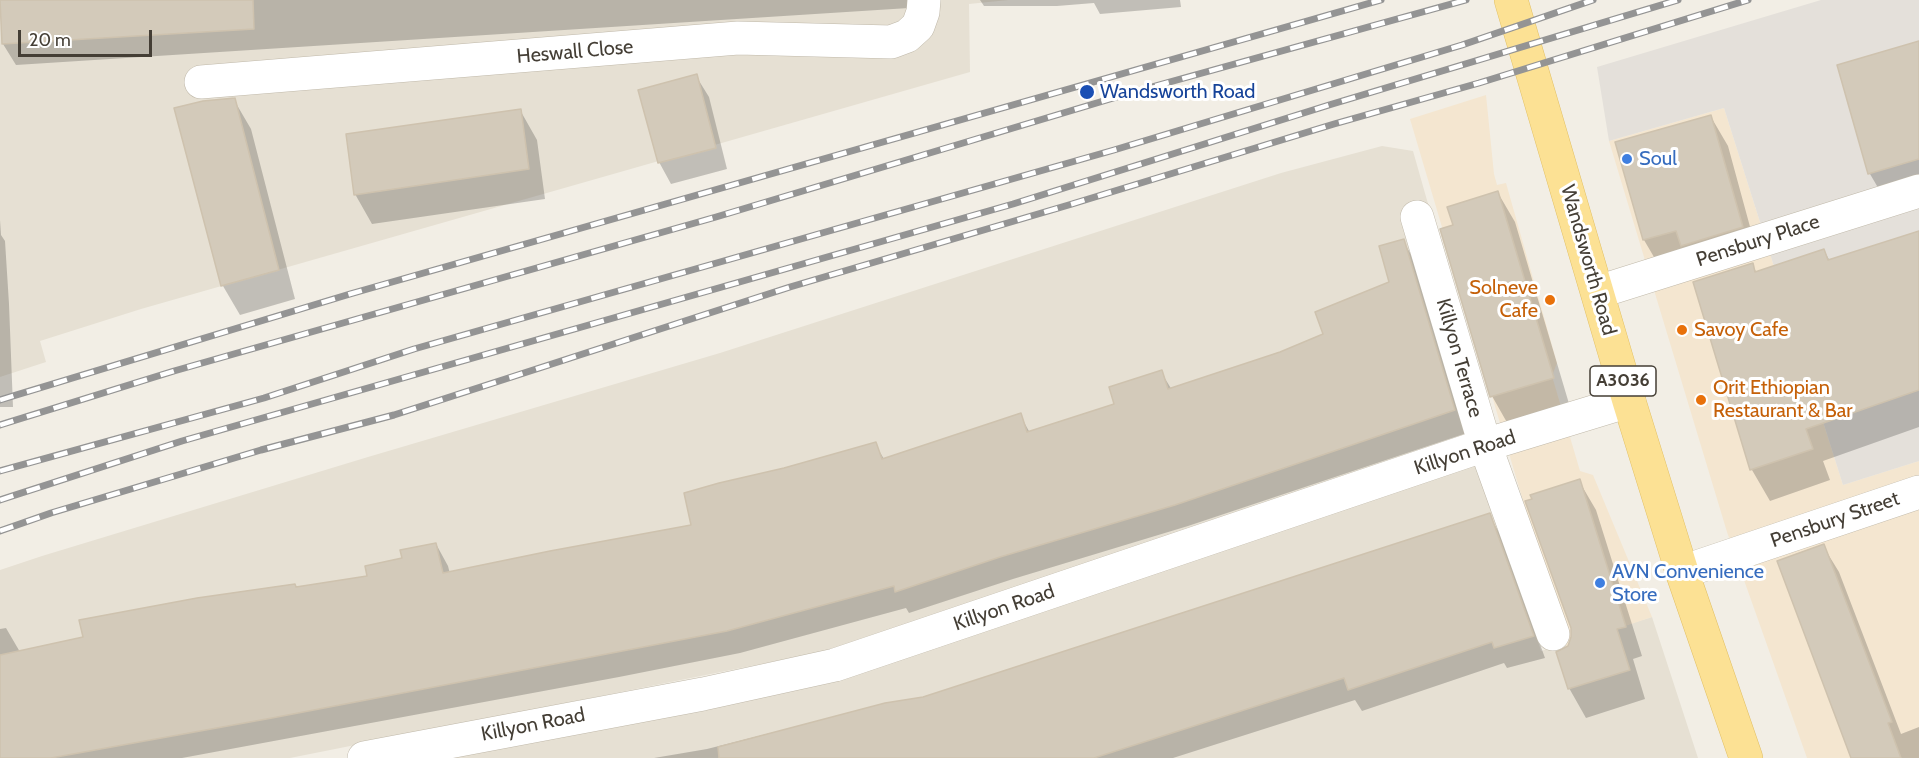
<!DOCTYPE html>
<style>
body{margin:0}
#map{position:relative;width:1919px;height:758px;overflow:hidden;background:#f2eee5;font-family:Cabin,sans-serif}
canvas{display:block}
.scale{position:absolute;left:18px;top:30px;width:134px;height:27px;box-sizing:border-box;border:3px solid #443e35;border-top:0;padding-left:8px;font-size:18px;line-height:21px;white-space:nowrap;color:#443e35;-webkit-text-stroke:4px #fff;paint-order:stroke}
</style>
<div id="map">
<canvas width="1919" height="758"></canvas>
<div class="scale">20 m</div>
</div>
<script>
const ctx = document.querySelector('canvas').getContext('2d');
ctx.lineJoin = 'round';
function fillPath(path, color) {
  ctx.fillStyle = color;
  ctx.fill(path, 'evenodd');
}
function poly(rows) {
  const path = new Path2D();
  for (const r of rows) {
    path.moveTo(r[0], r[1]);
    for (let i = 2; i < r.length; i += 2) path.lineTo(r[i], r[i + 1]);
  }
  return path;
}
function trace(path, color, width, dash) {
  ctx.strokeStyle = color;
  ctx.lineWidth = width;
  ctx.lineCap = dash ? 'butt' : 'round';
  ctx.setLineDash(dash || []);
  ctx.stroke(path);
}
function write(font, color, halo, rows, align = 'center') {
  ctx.font = font + ' Cabin,sans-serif';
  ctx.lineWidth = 6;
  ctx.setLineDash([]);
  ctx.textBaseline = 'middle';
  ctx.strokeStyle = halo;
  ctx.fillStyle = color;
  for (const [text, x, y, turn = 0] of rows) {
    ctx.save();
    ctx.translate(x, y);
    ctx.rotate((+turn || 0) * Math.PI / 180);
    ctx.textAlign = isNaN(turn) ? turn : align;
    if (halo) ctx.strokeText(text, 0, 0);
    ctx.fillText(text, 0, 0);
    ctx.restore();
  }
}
fillPath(poly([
 [0,0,1009,0,969,4,970,72,141,309,40,341,46,362,0,377],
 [1382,146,1413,151,1490,422,1466,436,821,652,290,758,0,758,0,570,42,556,368,457,720,353,1281,173],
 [1467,463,1485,467,1541,651,1652,617,1698,758,418,758,787,690]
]), '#e6e0d3');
fillPath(poly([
 [1486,95,1494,174,1497,185,1506,183,1557,363,1552,376,1580,471,1593,475,1652,617,1566,646,1410,119],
 [1724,108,1843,485,1919,461,1919,758,1807,758,1727,532,1609,141]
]), '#f4e6d0');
fillPath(poly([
 [1821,0,1919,0,1919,461,1843,485,1724,108,1609,141,1597,67]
]), '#e4e0da');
fillPath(poly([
 [1,0,909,0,909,8,16,65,3,44],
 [980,0,1180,0,1181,7,1100,14,1094,3,1057,6,984,6],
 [1919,42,1919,194,1887,203,1870,174,1839,66],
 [696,76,709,97,727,169,671,184,659,162],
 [234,100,251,129,295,299,240,315,223,286,176,109],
 [520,110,537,140,545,199,372,224,355,194],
 [1711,117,1728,146,1758,256,1661,269,1644,240,1617,143],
 [1498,193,1515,222,1570,407,1509,426,1492,396,1455,226],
 [0,220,1,235,5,241,9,304,13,407,0,407],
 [1919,232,1919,427,1823,461,1830,480,1770,501,1752,470,1695,283,1752,265,1757,273,1824,251,1830,261],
 [1403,241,1416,263,1467,433,1188,526,1013,579,909,613,906,608,740,653,619,677,182,758,0,758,0,629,6,628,20,652,296,589,369,577,436,544,448,566,450,574,693,526,685,494,875,444,884,459,1020,415,1030,433,1116,405,1161,372,1172,390,1280,353,1324,335,1391,283],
 [1579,481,1596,510,1642,656,1633,659,1645,699,1586,718,1569,688,1569,647,1573,637],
 [1489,515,1501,536,1545,658,1507,668,1504,663,1362,711,1355,700,1173,758,654,758,707,749,886,704,923,698],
 [1823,546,1839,572,1901,734,1919,727,1919,758,1852,758]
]), '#0003');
const building = poly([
 [0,0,253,0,254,29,2,44,0,0],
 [1919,41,1919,159,1868,174,1837,65,1919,41],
 [697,74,716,148,658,163,638,90,697,74],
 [235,98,279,270,221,286,174,108,203,101,235,98],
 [521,109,529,169,354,195,346,134,521,109],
 [1711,115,1743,227,1681,246,1676,231,1643,240,1615,142,1711,115],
 [1498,191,1554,378,1490,397,1440,229,1453,225,1447,207,1498,191],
 [1919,231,1919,390,1806,429,1813,449,1750,470,1693,282,1753,263,1755,272,1824,249,1828,260,1919,231],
 [1404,239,1455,410,1175,505,1000,557,895,592,894,586,727,631,272,718,51,758,0,758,0,655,83,637,79,620,197,598,295,584,296,587,367,576,365,566,402,558,400,550,436,543,443,573,550,551,691,525,684,493,719,483,784,468,876,442,882,459,1021,413,1027,432,1114,404,1109,387,1162,370,1168,389,1280,352,1323,334,1315,312,1389,282,1379,246,1404,239],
 [1580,479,1626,627,1617,629,1630,670,1568,689,1556,652,1568,646,1571,637,1571,628,1525,501,1532,499,1530,495,1580,479],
 [1490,513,1534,636,1494,648,1492,642,1348,690,1344,678,1094,758,719,758,718,747,885,703,923,697,1490,513],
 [1824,544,1892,722,1888,723,1901,758,1851,758,1777,561,1824,544]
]);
fillPath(building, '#d3caba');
trace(building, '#cec2ae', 1.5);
const minor = poly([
 [201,82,738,38,891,42,907,36,918,26,923,12,924,0],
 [1417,217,1485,445,1553,634],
 [1598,292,1919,191],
 [1682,572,1919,492],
 [364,758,703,694,835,665,1485,445,1629,401]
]);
const major = poly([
 [1511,0,1629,401,1682,572,1746,758]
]);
trace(minor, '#c0b9aa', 34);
trace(major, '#e1bf64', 34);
trace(minor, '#fff', 33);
trace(major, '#fce194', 33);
const rail = poly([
 [0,400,350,294,1381,0],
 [0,425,174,371,716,217,1130,93,1466,0],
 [0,471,264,398,414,349,1114,150,1462,45,1593,0],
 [0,500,182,441,1013,204,1329,105,1678,0],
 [0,531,51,513,261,450,394,415,790,287,1072,204,1334,124,1479,83,1748,0]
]);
trace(rail, '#949494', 7);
trace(rail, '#fff', 4.5, [14]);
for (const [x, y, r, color] of [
 [1087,92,8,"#1a4fb4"],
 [1627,159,6,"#3f7fe0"],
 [1550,300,6,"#e8710a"],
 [1682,330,6,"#e8710a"],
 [1701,400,6,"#e8710a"],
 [1600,583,6,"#3f7fe0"]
]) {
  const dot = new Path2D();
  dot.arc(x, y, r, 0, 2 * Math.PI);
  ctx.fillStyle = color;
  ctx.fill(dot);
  trace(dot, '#fff', 2);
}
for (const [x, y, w] of [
 [1623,381,66]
]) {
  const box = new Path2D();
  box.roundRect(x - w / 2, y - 15, w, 30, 4.5);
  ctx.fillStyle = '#fff';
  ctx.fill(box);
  trace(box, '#443e35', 1.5);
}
write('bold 18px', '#443e35', null, [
 ["A3036",1623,381]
]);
write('20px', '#443e35', '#fff', [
 ["Heswall Close",575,52,-5],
 ["Pensbury Place",1758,241,-18],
 ["Wandsworth Road",1588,260,74],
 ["Killyon Terrace",1459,358,74],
 ["Killyon Road",1465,453,-18],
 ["Pensbury Street",1835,520,-19],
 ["Killyon Road",1004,608,-19],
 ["Killyon Road",533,725,-11]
]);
write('20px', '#164399', '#fff', [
 ["Wandsworth Road",1100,92]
], 'left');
write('20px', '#366cbe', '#fff', [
 ["Soul",1639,159],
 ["AVN Convenience",1612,572],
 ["Store",1612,595]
], 'left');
write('20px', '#c56008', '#fff', [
 ["Solneve",1538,288,"right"],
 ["Cafe",1538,311,"right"],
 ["Savoy Cafe",1694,330],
 ["Orit Ethiopian",1713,388],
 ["Restaurant & Bar",1713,411]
], 'left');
</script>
